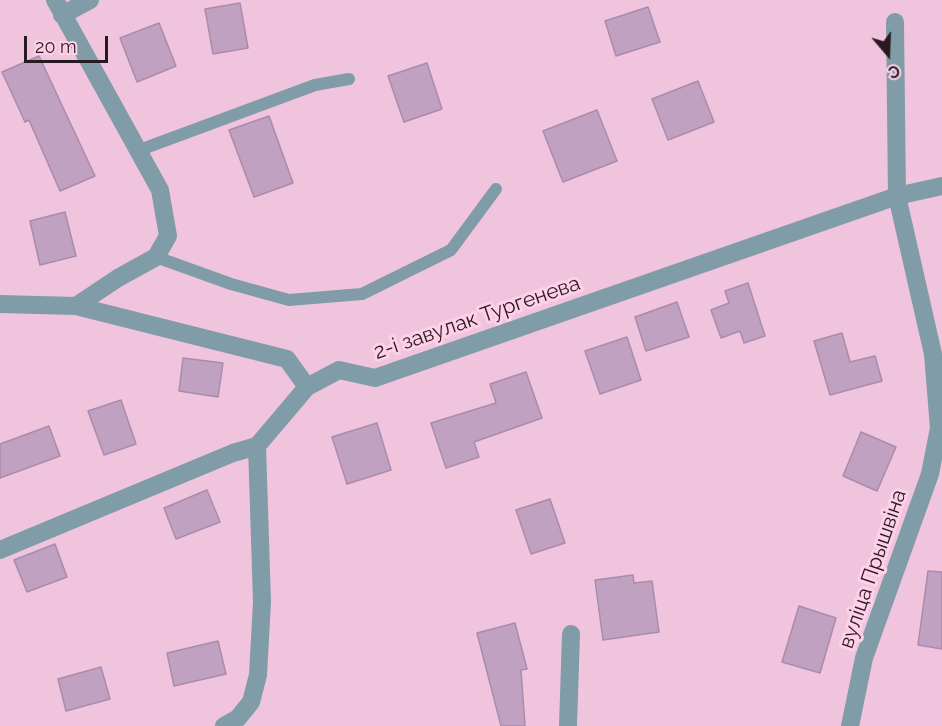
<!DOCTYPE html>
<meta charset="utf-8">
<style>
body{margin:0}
#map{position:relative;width:942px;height:726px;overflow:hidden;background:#f0c4dc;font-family:Raleway,sans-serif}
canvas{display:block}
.north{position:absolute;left:858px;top:24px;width:60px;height:60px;-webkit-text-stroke:4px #fed1e9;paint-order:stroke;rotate:161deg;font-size:16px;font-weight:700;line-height:24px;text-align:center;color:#291a22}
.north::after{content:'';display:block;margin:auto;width:21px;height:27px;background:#291a22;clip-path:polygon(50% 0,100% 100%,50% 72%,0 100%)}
.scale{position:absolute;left:24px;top:36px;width:84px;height:27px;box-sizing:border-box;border:3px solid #291a22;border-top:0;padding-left:8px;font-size:18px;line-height:21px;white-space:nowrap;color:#291a22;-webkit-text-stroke:4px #fed1e9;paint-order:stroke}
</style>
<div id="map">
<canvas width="942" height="726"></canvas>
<div class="north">С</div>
<div class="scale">20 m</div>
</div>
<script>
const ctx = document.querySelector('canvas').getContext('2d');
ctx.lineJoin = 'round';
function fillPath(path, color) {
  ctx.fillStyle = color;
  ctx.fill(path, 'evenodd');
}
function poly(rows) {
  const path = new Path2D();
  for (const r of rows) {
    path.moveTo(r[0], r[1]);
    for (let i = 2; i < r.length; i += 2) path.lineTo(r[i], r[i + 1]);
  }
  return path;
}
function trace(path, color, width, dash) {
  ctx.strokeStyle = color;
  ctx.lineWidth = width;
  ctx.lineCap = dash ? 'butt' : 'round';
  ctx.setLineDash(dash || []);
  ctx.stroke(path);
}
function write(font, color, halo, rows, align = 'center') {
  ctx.font = font + ' Raleway,sans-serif';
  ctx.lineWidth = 6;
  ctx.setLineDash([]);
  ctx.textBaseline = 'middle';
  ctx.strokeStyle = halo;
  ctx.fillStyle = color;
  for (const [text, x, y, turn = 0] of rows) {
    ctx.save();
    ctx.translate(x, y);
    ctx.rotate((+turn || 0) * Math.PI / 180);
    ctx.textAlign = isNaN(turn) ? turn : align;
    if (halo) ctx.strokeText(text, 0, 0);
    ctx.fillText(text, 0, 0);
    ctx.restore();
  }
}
const building = poly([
 [240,3,248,48,213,54,205,9,240,3],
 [648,7,660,42,616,56,605,21,648,7],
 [159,23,176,66,137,82,120,38,159,23],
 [39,56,95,176,60,191,29,120,25,122,2,72,39,56],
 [427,63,442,109,404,122,388,76,427,63],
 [698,81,714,122,668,140,652,99,698,81],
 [597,110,617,161,563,182,543,131,597,110],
 [269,116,293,183,254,197,229,130,269,116],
 [65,212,76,256,40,265,30,221,65,212],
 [748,283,765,336,744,343,740,331,721,338,711,310,729,303,725,291,748,283],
 [677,302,689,337,646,351,635,317,677,302],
 [842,333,850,362,875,356,882,381,830,395,814,341,842,333],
 [627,337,641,380,600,394,585,351,627,337],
 [183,358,223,363,218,397,179,391,183,358],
 [526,372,542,418,474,442,479,457,446,468,431,423,496,403,490,384,526,372],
 [121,400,136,444,104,455,88,411,121,400],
 [377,423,391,470,347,484,332,437,377,423],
 [49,426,60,456,0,478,0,444,49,426],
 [861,432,896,447,877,491,843,476,861,432],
 [207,490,220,522,176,539,164,508,207,490],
 [550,499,565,543,531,554,516,510,550,499],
 [55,544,67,577,27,592,14,560,55,544],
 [928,571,942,572,942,649,918,645,928,571],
 [633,575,634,583,652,581,659,632,603,640,595,580,633,575],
 [799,606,836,618,820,673,782,662,799,606],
 [515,623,527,669,521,670,525,726,501,726,477,633,515,623],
 [218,641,226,674,174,686,167,653,218,641],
 [101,667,110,699,66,711,58,679,101,667]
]);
fillPath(building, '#c1a1c2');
trace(building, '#aa8bac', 1.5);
trace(poly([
 [137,151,315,85,349,79],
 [156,257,231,284,289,300,362,294,451,250,496,189]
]), '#809ca8', 12);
trace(poly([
 [55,0,160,190,168,236,156,257,118,278,76,306],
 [62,15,90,0],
 [0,304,76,306,287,359,307,387],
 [0,550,233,453,257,446,307,387,339,370,375,378,897,196,942,186],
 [224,726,238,718,251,702,258,675,262,602,257,446],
 [568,726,571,634],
 [850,726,864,658,930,474,939,428,933,354,897,196,895,22]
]), '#809ca8', 18);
write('21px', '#291a22', '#fed1e9', [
 ["2-і завулак Тургенева",477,318,-19],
 ["вуліца Прышвіна",873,569,-71]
]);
</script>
